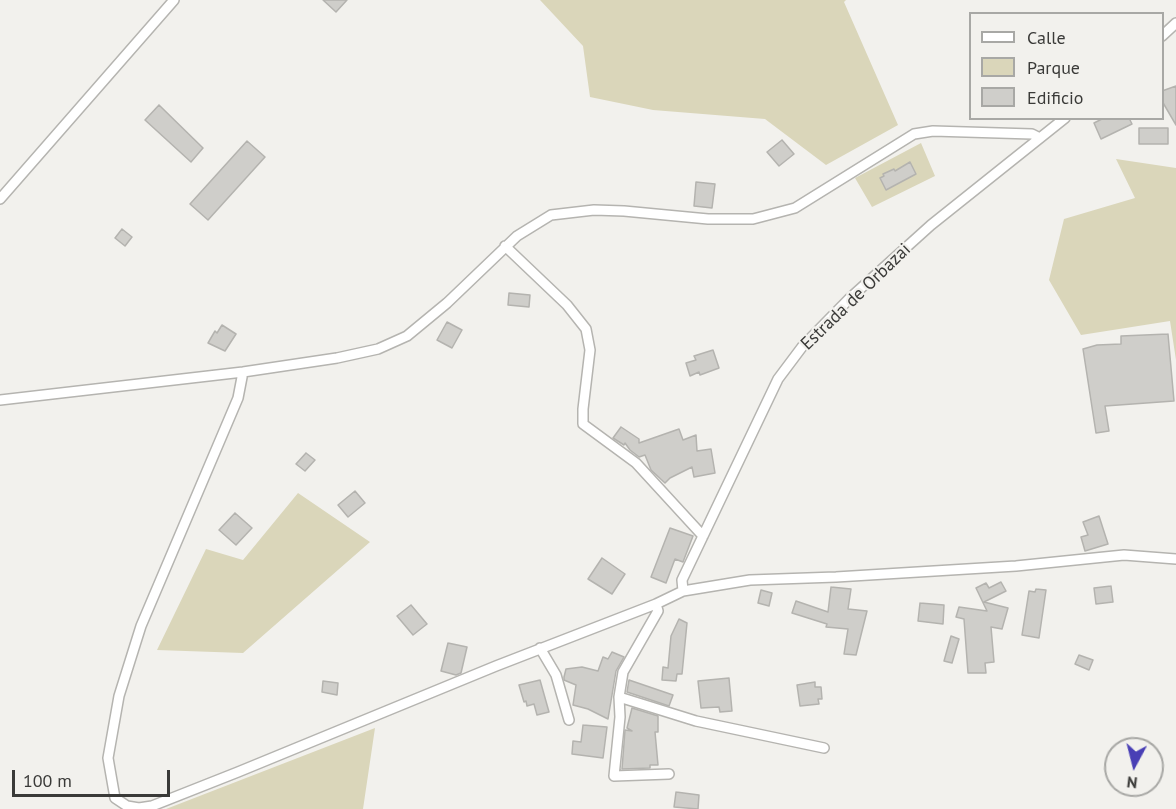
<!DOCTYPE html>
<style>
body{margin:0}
#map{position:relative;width:1176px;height:809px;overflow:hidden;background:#f2f1ed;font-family:"PT Sans",sans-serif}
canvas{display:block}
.legend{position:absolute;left:969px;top:12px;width:195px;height:108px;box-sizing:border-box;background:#f2f1ed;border:2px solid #a8a8a5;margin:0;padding:8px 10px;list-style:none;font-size:18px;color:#3a3a38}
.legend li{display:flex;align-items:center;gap:12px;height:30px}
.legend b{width:30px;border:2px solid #a8a8a5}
.north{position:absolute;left:1104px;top:737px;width:60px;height:60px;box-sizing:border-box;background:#f2f1ed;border:2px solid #a8a8a5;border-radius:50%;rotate:187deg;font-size:16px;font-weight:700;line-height:24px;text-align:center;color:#3a3a38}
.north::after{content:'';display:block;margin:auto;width:21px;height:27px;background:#493fb5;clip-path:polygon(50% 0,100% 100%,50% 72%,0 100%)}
.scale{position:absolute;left:12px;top:770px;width:158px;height:27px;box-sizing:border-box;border:3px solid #3a3a38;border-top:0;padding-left:8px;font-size:18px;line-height:21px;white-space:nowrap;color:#3a3a38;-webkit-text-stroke:4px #f2f1ed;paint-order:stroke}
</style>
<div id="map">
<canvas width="1176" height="809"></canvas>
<ul class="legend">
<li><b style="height:8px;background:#fff"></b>Calle</li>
<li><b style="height:16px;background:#dad6ba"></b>Parque</li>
<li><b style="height:16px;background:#cfceca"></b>Edificio</li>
</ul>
<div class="north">N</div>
<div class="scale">100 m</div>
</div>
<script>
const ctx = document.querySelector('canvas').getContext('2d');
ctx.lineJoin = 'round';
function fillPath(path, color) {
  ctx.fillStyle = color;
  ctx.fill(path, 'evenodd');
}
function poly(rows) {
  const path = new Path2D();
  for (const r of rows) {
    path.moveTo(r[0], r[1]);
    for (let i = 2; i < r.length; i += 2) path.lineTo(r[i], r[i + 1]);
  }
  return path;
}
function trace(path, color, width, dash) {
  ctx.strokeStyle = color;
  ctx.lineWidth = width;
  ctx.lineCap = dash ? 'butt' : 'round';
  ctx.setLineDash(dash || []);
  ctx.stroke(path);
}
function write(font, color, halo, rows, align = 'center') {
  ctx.font = font + ' "PT Sans",sans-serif';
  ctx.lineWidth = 4.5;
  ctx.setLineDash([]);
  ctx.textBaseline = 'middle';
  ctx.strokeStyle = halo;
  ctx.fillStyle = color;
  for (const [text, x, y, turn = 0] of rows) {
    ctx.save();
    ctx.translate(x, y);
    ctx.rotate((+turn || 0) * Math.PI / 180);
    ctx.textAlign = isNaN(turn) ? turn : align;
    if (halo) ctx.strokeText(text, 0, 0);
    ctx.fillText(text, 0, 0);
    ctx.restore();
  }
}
fillPath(poly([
 [540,0,846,0,844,2,898,125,826,165,765,119,653,110,590,97,583,46],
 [921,143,935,176,872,207,855,178],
 [1116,159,1176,168,1176,360,1170,321,1081,335,1049,280,1064,219,1135,198],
 [298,493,370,542,243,653,157,650,206,549,243,560],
 [375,728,363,809,166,809]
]), '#dad6ba');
const building = poly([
 [323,0,347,0,336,12,323,0],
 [1176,86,1176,125,1162,101,1162,91,1176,86],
 [159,105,203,148,191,162,145,120,159,105],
 [1104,118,1129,118,1132,124,1101,139,1094,123,1104,118],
 [1139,128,1168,128,1168,144,1139,144,1139,128],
 [782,140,794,154,779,166,767,152,782,140],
 [247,141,265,157,208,220,190,204,247,141],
 [910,162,916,174,886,190,880,178,884,176,883,174,894,169,895,171,910,162],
 [696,182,715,184,712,208,694,206,696,182],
 [122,229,132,237,125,246,115,238,122,229],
 [509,293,530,295,529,307,508,305,509,293],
 [447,322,462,330,452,348,437,340,447,322],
 [222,325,236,334,225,351,208,343,215,331,217,333,222,325],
 [1168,334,1174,401,1105,406,1109,431,1096,433,1083,349,1097,345,1121,344,1121,336,1168,334],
 [713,350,719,368,700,375,699,372,690,376,686,363,696,360,694,356,713,350],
 [621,427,639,439,639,443,679,429,683,440,696,435,697,451,711,449,715,473,694,477,692,467,670,478,665,483,651,470,645,455,639,457,630,450,625,443,624,445,613,438,621,427],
 [306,453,315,460,305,471,296,464,306,453],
 [355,491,365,503,348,517,338,505,355,491],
 [235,513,252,528,236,545,219,530,235,513],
 [1099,516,1108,544,1085,551,1081,537,1088,535,1083,522,1099,516],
 [670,528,693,536,683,562,675,559,666,583,651,577,670,528],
 [602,558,625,574,612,594,588,579,602,558],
 [1001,582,1006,591,984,602,1008,608,1002,629,991,627,994,662,985,663,986,673,968,673,964,619,956,617,959,607,987,611,976,588,986,583,989,588,1001,582],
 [1111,586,1113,602,1096,604,1094,588,1111,586],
 [831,587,851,589,848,609,867,611,856,655,844,654,848,629,826,627,827,624,792,613,796,601,828,612,831,587],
 [1036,589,1046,590,1039,638,1022,635,1029,591,1035,592,1036,589],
 [761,590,772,593,769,606,758,603,761,590],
 [920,603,944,605,943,624,918,621,920,603],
 [411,605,427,624,413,635,397,616,411,605],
 [679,619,687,623,682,674,677,674,676,681,662,680,663,667,668,668,671,636,679,619],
 [951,636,959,639,952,663,944,661,951,636],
 [448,643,467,647,461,673,456,675,441,671,448,643],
 [612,652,624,657,616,671,608,719,588,709,573,705,576,685,564,680,564,677,566,669,582,667,598,671,603,657,608,659,612,652],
 [1079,655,1093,660,1089,670,1075,664,1079,655],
 [729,678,732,711,720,712,719,707,701,708,698,681,729,678],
 [540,680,549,712,537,715,534,704,527,706,526,701,524,702,519,685,540,680],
 [629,680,673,695,669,706,627,692,629,680],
 [323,681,338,683,337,695,322,692,323,681],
 [815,682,815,687,821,687,822,699,818,699,819,704,800,706,797,685,815,682],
 [632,708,658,716,658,732,655,732,658,765,650,765,650,768,622,769,625,730,632,731,627,728,632,708],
 [583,725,607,727,603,758,572,754,573,741,581,742,583,725],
 [676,792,699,795,698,809,674,807,676,792]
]);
fillPath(building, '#cfceca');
trace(building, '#b4b3af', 1.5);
const street = poly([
 [1162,36,1176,23],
 [0,199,174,0],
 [505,246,567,305,586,329,590,350,583,409,583,424,636,463,703,536],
 [243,372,238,398,141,626,119,696,108,758,115,798,127,806,139,808,152,806,238,772,496,666,656,604,683,591,750,580,836,577,1016,566,1124,555,1176,559],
 [0,400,243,372,337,358,378,349,407,336,447,303,517,236,551,215,594,210,624,211,708,219,753,219,795,208,914,134,933,131,1032,134,1040,138],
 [683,591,682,580,778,379,802,347,850,298,931,225,1065,118],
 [656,604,658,611,623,672,619,697,696,721,824,748],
 [540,648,556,675,569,720],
 [619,697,620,717,614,776,669,774]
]);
trace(street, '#b5b4b0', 12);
trace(street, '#fff', 9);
write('18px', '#3a3a38', '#f2f1ed', [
 ["Estrada de Orbazai",856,297,-44]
]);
</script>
